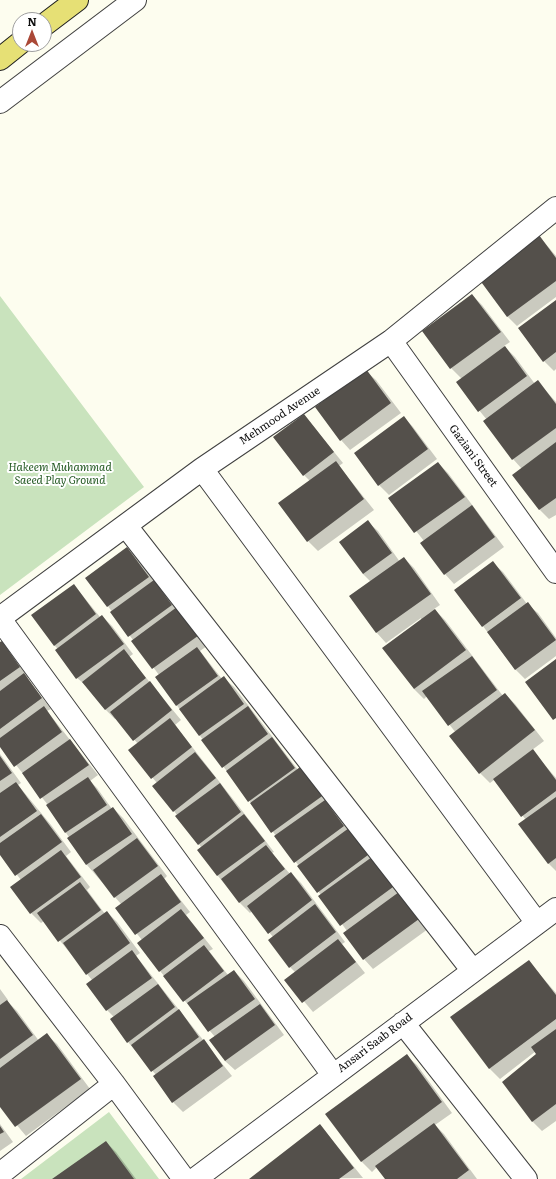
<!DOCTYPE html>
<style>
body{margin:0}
#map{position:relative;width:556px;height:1179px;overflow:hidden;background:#fdfdef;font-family:Literata,serif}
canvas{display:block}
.north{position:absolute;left:12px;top:12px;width:40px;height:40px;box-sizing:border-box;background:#fff;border:1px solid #9e9e9e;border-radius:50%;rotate:0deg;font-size:11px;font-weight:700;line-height:16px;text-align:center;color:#0d0d0d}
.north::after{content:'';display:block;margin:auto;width:14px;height:18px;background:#aa4837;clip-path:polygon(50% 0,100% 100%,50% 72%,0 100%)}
</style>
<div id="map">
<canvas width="556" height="1179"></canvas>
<div class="north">N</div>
</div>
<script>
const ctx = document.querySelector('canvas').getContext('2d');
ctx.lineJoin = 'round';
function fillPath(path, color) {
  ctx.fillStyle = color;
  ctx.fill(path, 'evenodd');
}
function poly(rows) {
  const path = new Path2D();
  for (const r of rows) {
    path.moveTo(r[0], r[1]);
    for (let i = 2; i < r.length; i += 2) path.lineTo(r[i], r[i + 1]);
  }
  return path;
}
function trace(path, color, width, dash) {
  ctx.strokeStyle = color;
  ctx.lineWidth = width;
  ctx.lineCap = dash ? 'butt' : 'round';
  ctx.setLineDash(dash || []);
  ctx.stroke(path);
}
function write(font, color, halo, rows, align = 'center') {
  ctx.font = font + ' Literata,serif';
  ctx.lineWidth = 4;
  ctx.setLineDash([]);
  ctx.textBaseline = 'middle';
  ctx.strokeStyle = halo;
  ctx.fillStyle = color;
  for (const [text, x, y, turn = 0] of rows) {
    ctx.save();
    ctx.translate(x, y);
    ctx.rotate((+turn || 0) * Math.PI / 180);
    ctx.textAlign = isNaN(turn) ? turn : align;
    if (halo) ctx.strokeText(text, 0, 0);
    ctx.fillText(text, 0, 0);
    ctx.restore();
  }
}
fillPath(poly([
 [0,296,144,487,0,595],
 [109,1112,159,1179,21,1179]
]), '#c9e3bd');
fillPath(poly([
 [539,236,556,256,556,297,517,326,507,316],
 [472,295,482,305,510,342,504,346,515,357,535,384,538,382,556,402,556,515,549,519,540,510,522,469,513,459,485,421,487,420,457,383,462,379,451,368],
 [556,301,556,369,554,371,544,361],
 [366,371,376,380,401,413,350,450,341,440],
 [304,415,343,463,339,466,374,510,318,551,308,541,310,481,304,475],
 [404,417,413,427,437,459,389,495,379,485],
 [438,463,448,473,504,547,454,584,445,574,424,541,390,498],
 [368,522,378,531,400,562,404,558,414,568,440,605,434,609,445,620,503,696,505,694,515,704,544,741,532,750,556,778,556,871,548,863,526,820,494,780,490,783,480,773,451,736,456,733,427,696,424,699,414,689,421,618,386,643,377,633,351,596,371,582,363,574],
 [127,548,137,558,154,581,211,643,200,651,222,679,224,678,234,687,298,770,334,804,331,807,428,929,373,969,364,959,347,931,321,895,156,678,159,675,87,578],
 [493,563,503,572,527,604,538,613,556,638,556,656,525,679,515,669,456,590],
 [74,585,100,617,102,616,112,626,133,654,129,657,181,720,175,725,254,826,274,852,272,853,290,874,291,873,301,883,345,942,342,944,365,973,313,1012,286,980,295,972,290,967,273,937,252,911,250,913,240,903,218,876,198,850,201,847,174,811,157,783,130,751,138,744,116,718,115,719,105,709,88,687,77,678,56,650,58,649,54,645],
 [2,642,11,652,29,677,27,678,51,709,47,711,98,775,90,781,97,788,112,809,113,808,123,818,167,876,164,879,190,912,186,915,213,949,209,951,228,975,234,971,244,981,284,1035,235,1070,225,1061,215,1037,160,971,142,940,116,908,121,904,87,865,48,805,0,745,0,644],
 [0,754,21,783,18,785,51,825,71,852,66,856,90,887,87,890,105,914,107,912,117,922,140,953,136,956,232,1076,183,1112,173,1102,156,1075,128,1042,114,1017,107,1010,92,980,44,921,41,923,31,913,21,880,0,853],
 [529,962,556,993,556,1121,542,1131,533,1122,503,1082,538,1054,536,1051,500,1079,490,1069,452,1017],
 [0,989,8,1000,7,1001,17,1011,39,1041,47,1035,57,1044,90,1089,26,1136,0,1105],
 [407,1056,417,1065,452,1113,435,1125,444,1134,477,1179,386,1179,377,1167,372,1172,362,1162,327,1115],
 [0,1124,13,1142,0,1151],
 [320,1125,363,1178,250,1179],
 [106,1142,116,1152,136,1179,54,1179]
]), '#0003');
fillPath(poly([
 [539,235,556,258,556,281,507,317,479,279],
 [472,294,501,332,450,369,422,331],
 [556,300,556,352,543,362,518,328],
 [505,346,527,376,478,412,456,382],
 [366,369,391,403,340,441,315,407],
 [538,380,556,404,556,428,512,460,483,421],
 [304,414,334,452,303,476,273,437],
 [404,416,428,449,378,486,354,453],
 [556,442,556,498,539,510,512,475],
 [336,461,364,499,307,542,278,503],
 [438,462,465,497,414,533,388,498],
 [472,505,495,537,444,575,420,543],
 [368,520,392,553,363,574,339,542],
 [127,547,149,577,107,607,85,578],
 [404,557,431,594,376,633,349,596],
 [493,561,521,598,482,627,454,590],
 [154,580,172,605,128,637,110,612],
 [74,584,96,614,54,646,31,615],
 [528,602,556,640,515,670,487,632],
 [181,604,202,633,152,669,131,641],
 [435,609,466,650,414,689,382,648],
 [102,615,124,644,76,679,55,650],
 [2,641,20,667,0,681,0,642],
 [197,647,218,676,176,706,155,677],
 [124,649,146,678,105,710,82,682],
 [472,656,497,690,448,726,422,691],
 [556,659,556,718,553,720,525,682],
 [24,673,42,698,0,729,0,691],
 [224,676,244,704,199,736,179,709],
 [150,681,172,710,133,741,110,712],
 [505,693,535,730,479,774,449,736],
 [44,706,62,732,14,767,0,747,0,738],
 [248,706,268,734,222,768,201,740],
 [170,718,192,747,151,779,128,750],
 [272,737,295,768,248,802,226,771],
 [70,739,89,765,40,799,22,773],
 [533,749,556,780,556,791,521,817,493,779],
 [195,752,216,778,173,812,152,786],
 [0,756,12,773,0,781],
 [303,765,325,794,271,833,250,803],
 [88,777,107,805,65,833,46,805],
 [16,782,37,811,0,837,0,793],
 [220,783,241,812,198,845,175,816],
 [556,797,556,858,548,864,518,824],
 [325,800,344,826,294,863,274,836],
 [113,807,132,834,86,865,67,838],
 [41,814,62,842,15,876,0,855,0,843],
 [244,814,265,841,217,876,197,850],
 [349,828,368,855,317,893,297,866],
 [137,838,158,866,114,898,93,870],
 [266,845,285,869,239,903,221,879],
 [61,850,81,877,30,914,10,887],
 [372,857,393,887,340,926,318,896],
 [291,872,312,900,268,934,247,906],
 [161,874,181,902,135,935,115,908],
 [80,882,101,910,58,942,37,913],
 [399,892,419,919,363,960,343,933],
 [315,904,336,932,289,968,268,940],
 [181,909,204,938,159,972,137,943],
 [107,911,130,943,86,975,63,943],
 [338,939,356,962,302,1003,284,980],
 [204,945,224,971,183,1002,163,976],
 [132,950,152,978,106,1011,86,984],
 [529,960,556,995,556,1019,489,1069,450,1017],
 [234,970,255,999,208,1032,187,1003],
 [158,984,175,1007,127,1043,110,1019],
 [7,1000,33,1035,0,1059,0,1005],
 [260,1004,275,1025,225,1061,209,1040],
 [179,1009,199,1037,151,1072,131,1045],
 [556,1029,556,1104,532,1122,502,1082,536,1054,531,1047],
 [47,1033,81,1079,15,1127,0,1107,0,1068],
 [204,1039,223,1066,172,1103,153,1076],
 [407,1054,442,1102,361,1162,325,1114],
 [434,1123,469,1170,457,1179,385,1179,375,1166],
 [320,1124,354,1168,339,1179,249,1179],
 [0,1126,4,1132,0,1134],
 [106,1141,134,1179,52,1179]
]), '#54504b');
const minor = poly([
 [0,102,135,0],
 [391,341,556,572],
 [202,469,537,923],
 [126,526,473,971],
 [0,618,202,469,391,341,556,208],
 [0,619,333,1075],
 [0,936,114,1084,184,1179],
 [403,1023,526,1179],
 [0,1174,114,1084],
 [195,1179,556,909]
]);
const major = poly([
 [44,25,77,0],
 [0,59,20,43]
]);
trace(minor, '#404040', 24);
trace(major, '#1e1e1e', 24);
trace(minor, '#fff', 22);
trace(major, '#e6e075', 22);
write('11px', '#0d0d0d', '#fff', [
 ["Mehmood Avenue",280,416,-34],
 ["Gaziani Street",473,456,54],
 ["Ansari Saab Road",375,1043,-37]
]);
write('italic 11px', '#275c26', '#fff', [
 ["Hakeem Muhammad",60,468],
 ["Saeed Play Ground",60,481]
]);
</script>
